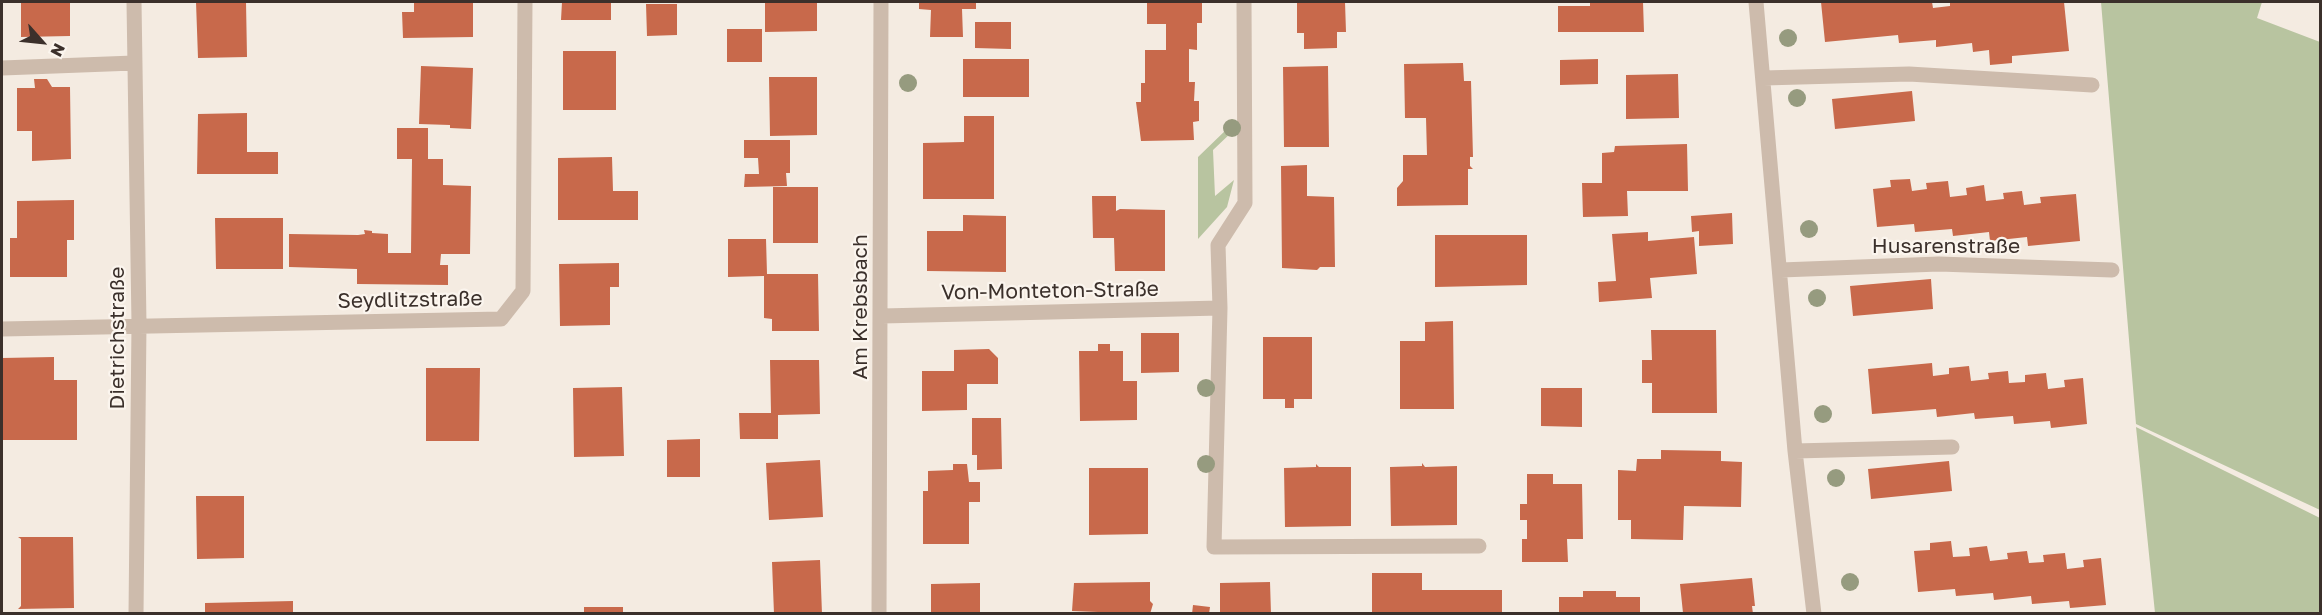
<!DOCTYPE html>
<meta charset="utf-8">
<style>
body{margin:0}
#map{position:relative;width:2322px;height:615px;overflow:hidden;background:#f4ebe1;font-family:"Golos Text",sans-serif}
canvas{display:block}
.frame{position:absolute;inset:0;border:3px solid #3b302b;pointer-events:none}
.north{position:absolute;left:12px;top:12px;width:60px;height:60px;-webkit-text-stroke:4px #fbf5ee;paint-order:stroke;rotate:117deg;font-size:16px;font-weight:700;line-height:24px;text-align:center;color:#3b302b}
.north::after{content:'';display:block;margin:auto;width:21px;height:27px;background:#3b302b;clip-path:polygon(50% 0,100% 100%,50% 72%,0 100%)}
</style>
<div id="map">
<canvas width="2322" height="615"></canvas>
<div class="frame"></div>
<div class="north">N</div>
</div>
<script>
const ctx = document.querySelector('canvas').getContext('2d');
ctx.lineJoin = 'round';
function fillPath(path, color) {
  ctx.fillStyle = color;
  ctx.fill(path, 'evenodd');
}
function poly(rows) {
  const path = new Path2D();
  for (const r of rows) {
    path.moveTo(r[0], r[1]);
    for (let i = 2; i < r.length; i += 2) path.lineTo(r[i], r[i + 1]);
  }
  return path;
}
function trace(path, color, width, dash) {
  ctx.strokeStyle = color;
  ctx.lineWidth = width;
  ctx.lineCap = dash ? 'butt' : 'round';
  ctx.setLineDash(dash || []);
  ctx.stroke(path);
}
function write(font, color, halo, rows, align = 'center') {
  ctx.font = font + ' "Golos Text",sans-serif';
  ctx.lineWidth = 4.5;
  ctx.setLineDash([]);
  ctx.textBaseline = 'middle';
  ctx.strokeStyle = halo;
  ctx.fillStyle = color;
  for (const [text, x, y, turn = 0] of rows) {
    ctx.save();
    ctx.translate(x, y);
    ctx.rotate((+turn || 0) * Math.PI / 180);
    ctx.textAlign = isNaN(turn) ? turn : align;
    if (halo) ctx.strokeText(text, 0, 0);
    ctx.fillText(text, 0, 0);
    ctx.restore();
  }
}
fillPath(poly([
 [2101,2,2262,2,2257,18,2320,42,2320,510,2136,424],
 [1228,122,1233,122,1233,131,1213,150,1215,196,1234,180,1227,207,1198,239,1198,157,1228,128],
 [2136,427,2320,518,2320,613,2155,613]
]), '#b8c4a0');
fillPath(poly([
 [21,2,70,2,70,36,21,37],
 [196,2,246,2,247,57,198,58],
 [414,2,473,2,473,37,403,38,402,12,414,12],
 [562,2,611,2,611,20,561,20],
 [765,2,817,2,817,31,765,32],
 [919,2,976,2,976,9,962,9,963,37,930,37,931,10,919,9],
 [1147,2,1202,2,1202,23,1197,23,1197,50,1189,49,1189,82,1195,82,1194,101,1199,101,1199,121,1193,122,1194,140,1141,141,1136,102,1141,102,1141,83,1145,83,1145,50,1166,50,1166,24,1147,24],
 [1297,2,1345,2,1346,32,1337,32,1337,48,1304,49,1304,33,1297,33],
 [1590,2,1643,2,1644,32,1558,32,1558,6,1590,6],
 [1821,2,1932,2,1933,8,1950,6,1950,2,2064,2,2069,51,2012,56,2012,63,1990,65,1989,50,1973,52,1972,43,1936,47,1936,40,1899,43,1898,35,1825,42],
 [646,4,677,4,677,35,647,36],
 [975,22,1011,22,1011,49,975,48],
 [727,29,762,29,762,62,727,62],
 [563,51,616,51,616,110,563,110],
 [963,59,1029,59,1029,97,963,97],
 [1598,59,1598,84,1560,85,1560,60],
 [1463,63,1464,81,1471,81,1473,157,1470,157,1470,166,1473,169,1468,169,1468,205,1397,206,1397,188,1403,181,1403,155,1427,155,1426,118,1405,118,1404,64],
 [421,66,473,68,471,129,450,128,450,125,419,124],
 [1328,66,1329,147,1284,147,1283,67],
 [1678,74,1679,118,1626,119,1626,75],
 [769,77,817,77,817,135,770,136],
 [34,79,47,79,52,87,70,87,71,159,32,161,32,131,17,131,17,88,35,88],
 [1912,91,1915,121,1835,129,1832,99],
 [247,113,247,152,278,152,278,174,197,174,198,114],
 [964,116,994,116,994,199,923,199,923,143,964,142],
 [397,128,428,128,428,159,443,159,443,185,471,186,470,254,441,254,440,265,448,265,448,285,357,284,357,269,289,267,289,234,358,235,365,234,364,230,372,231,372,233,388,234,388,253,411,253,412,159,397,159],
 [744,140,790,140,790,173,786,173,787,186,744,187,745,174,759,174,758,158,744,158],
 [1687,144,1688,191,1627,191,1628,216,1583,217,1582,183,1602,183,1602,153,1614,152,1615,146],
 [612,157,613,191,638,191,638,220,558,220,558,158],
 [1307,165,1307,196,1334,197,1335,267,1320,267,1317,270,1282,268,1281,166],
 [1910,179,1912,191,1927,189,1926,183,1948,181,1950,197,1967,195,1966,188,1984,185,1986,201,2004,199,2003,193,2022,191,2024,205,2041,203,2040,197,2076,194,2080,241,2028,246,2027,237,1990,241,1989,232,1953,236,1952,229,1915,232,1914,224,1877,227,1873,189,1891,187,1890,180],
 [773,187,818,187,818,243,773,243],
 [1092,196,1116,196,1116,211,1120,209,1165,210,1165,271,1115,271,1114,238,1093,238],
 [74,200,74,240,67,240,67,277,10,277,10,238,17,238,17,201],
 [1732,213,1733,244,1699,246,1699,231,1692,232,1691,216],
 [963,215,1006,216,1006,272,927,271,927,231,963,231],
 [215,218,283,218,283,269,216,269],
 [1648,232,1648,241,1694,237,1697,274,1650,278,1652,298,1599,302,1598,282,1616,281,1612,234],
 [1435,235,1527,235,1527,285,1435,287],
 [728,239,766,239,767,274,818,274,819,331,772,331,772,319,764,318,764,276,728,277],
 [619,263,619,287,610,287,610,325,560,326,559,264],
 [1931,279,1933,309,1853,316,1850,286],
 [1453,321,1454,409,1400,409,1400,341,1425,341,1425,322],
 [1651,330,1716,330,1717,413,1652,413,1652,383,1642,383,1642,360,1652,360],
 [1141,333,1179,333,1179,372,1141,373],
 [1263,337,1312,337,1312,399,1294,399,1294,408,1285,408,1285,399,1263,399],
 [1098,344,1110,344,1110,351,1123,351,1123,381,1137,381,1137,420,1080,421,1079,351,1098,351],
 [989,349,998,358,998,384,967,384,967,410,922,411,922,371,954,371,954,350],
 [54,357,54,380,77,380,77,440,2,440,2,358],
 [770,360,819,360,820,414,778,415,778,439,740,439,739,413,771,413],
 [1932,363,1933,376,1949,374,1949,368,1969,366,1971,381,1989,379,1988,373,2008,371,2009,383,2025,382,2025,375,2046,373,2048,389,2065,387,2064,380,2083,378,2087,424,2051,428,2050,421,2014,424,2013,416,1975,419,1974,413,1937,417,1936,409,1872,414,1868,369],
 [426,368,480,368,479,441,426,441],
 [622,387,624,456,574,457,573,388],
 [1541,388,1582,388,1582,427,1541,426],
 [972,418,1001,418,1002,469,977,470,977,455,972,455],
 [700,439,700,477,667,477,667,440],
 [1661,450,1721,451,1721,461,1742,462,1741,507,1684,506,1683,540,1631,539,1631,520,1618,520,1618,470,1636,471,1637,459,1661,459],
 [820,460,823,517,769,520,766,463],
 [1949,461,1952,491,1871,499,1868,469],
 [1422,463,1425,467,1457,466,1457,525,1391,526,1390,467,1422,466],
 [953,464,967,464,969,482,980,482,980,502,969,502,969,544,923,544,923,491,928,491,928,471,953,470],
 [1316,464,1319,467,1351,467,1351,526,1285,527,1284,468,1316,467],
 [1089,468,1148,468,1148,534,1089,535],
 [1527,474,1553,474,1553,484,1582,484,1583,539,1567,539,1568,562,1522,562,1522,539,1527,539,1527,520,1520,520,1520,504,1527,504],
 [196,496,244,496,244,558,197,559],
 [18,537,73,537,74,608,18,609,21,606,21,539],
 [1951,541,1953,557,1970,556,1969,548,1987,546,1990,561,2008,559,2007,553,2027,551,2029,563,2044,562,2043,555,2065,553,2067,569,2084,567,2083,560,2101,558,2106,605,2070,608,2069,601,2032,604,2031,596,1994,600,1993,593,1956,596,1955,589,1918,592,1914,551,1930,550,1930,543],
 [820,560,822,614,774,614,772,562],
 [1372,573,1422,573,1422,590,1502,590,1502,614,1372,614],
 [1752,578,1755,606,1752,606,1753,614,1683,613,1680,584],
 [1150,582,1150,601,1153,604,1150,614,1072,611,1074,583],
 [1270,582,1271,614,1220,614,1220,583],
 [980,583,980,614,931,614,931,584],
 [1583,591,1616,591,1616,597,1640,597,1640,614,1559,614,1559,597,1583,597],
 [293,601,293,614,205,614,205,603],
 [1193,605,1210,607,1209,614,1192,614],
 [584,607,623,607,623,614,584,614]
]), '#c8694b');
trace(poly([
 [134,2,139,324,136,614],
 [1244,2,1245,203,1218,245,1220,308,1214,547,1479,546],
 [1756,2,1795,451,1814,614],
 [2,68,134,63],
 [1764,78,1909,74,2092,85],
 [1781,270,1939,264,2112,270],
 [882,316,1220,308],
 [2,329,501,319,523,291,525,2],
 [1795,451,1952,447],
 [879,614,881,2]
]), '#cdbbac', 15);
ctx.fillStyle = '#969b7f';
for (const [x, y] of [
 [1788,38],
 [908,83],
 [1797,98],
 [1232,128],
 [1809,229],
 [1817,298],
 [1206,388],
 [1823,414],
 [1206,464],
 [1836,478],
 [1850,582]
]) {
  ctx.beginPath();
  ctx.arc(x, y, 9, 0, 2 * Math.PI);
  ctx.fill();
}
write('21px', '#3b302b', '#fbf5ee', [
 ["Husarenstraße",1946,246],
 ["Von-Monteton-Straße",1050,291,-1],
 ["Seydlitzstraße",410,300,-1],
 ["Am Krebsbach",860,307,-90],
 ["Dietrichstraße",117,338,-90]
]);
</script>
